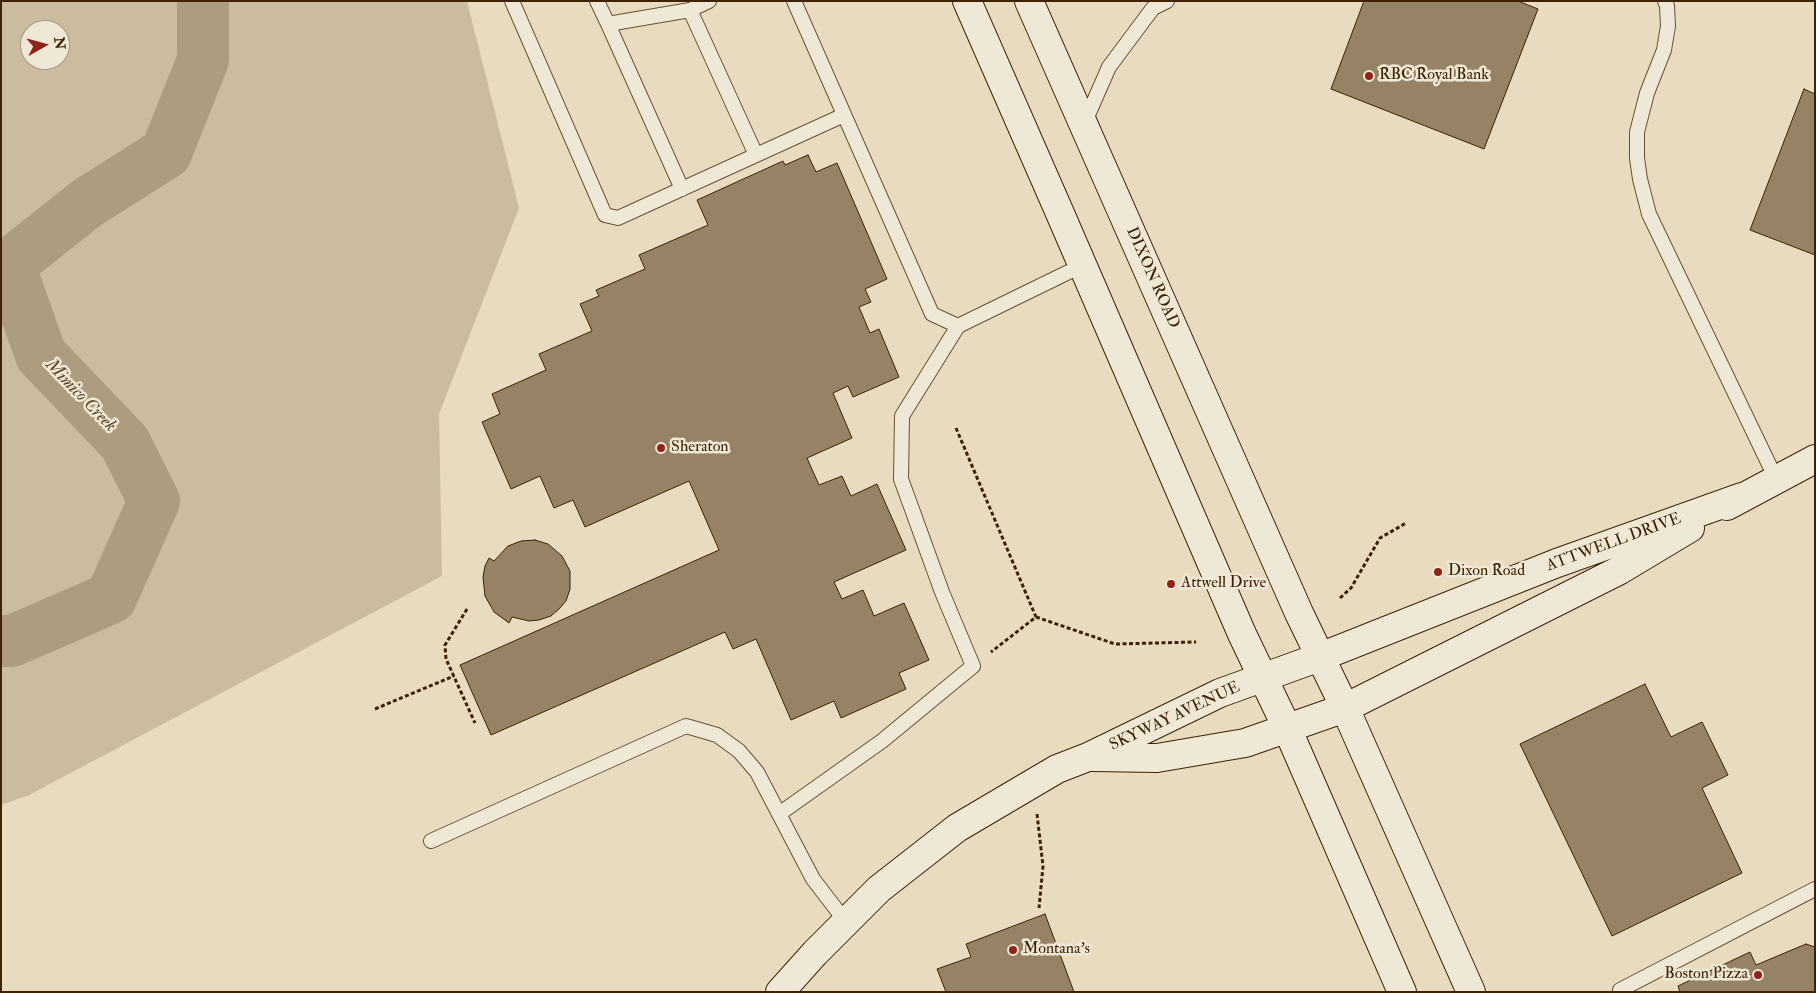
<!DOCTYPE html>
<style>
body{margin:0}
#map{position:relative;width:1816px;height:993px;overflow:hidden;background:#e8dbc0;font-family:"IM FELL Double Pica",serif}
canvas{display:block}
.frame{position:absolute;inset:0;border:2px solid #3d2304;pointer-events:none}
.north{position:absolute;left:20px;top:20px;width:50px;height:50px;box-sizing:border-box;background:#f0e8d6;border:1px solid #a89982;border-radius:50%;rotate:83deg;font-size:14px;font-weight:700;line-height:20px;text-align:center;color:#3d2304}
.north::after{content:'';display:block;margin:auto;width:18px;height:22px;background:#8f2418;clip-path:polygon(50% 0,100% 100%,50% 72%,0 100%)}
</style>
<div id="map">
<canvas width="1816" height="993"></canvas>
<div class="frame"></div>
<div class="north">N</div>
</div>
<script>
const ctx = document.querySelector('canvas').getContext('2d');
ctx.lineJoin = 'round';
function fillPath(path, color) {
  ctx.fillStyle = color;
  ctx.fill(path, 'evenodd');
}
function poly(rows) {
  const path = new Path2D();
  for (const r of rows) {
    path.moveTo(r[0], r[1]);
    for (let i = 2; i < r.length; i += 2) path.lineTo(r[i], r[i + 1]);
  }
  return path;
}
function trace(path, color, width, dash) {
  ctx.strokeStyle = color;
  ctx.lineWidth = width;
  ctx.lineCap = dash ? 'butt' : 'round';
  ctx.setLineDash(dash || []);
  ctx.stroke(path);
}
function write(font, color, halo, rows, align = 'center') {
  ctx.font = font + ' "IM FELL Double Pica",serif';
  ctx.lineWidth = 5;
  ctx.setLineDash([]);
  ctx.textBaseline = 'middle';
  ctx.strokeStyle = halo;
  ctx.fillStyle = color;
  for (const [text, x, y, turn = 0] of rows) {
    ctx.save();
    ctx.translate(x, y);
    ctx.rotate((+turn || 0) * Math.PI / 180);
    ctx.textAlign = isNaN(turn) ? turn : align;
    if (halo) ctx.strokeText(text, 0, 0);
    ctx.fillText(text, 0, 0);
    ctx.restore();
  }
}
fillPath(poly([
 [1,1,467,1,519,208,439,414,442,576,29,795,1,805],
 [30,30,60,30,60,60,30,60]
]), '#cbbca0');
trace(poly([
 [1,641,12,641,111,598,154,501,125,443,41,355,9,265,87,203,166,153,203,60,203,1]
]), '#ae9c80', 52);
const building = poly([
 [1364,1,1518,1,1538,9,1484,149,1331,89,1364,1],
 [1804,89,1815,94,1815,255,1750,230,1804,89],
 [808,155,816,172,837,163,887,279,865,289,871,302,859,307,870,333,879,329,899,377,853,397,848,386,833,393,852,438,807,458,819,485,842,476,851,496,877,484,906,550,834,582,842,599,863,590,874,616,904,603,929,660,899,673,906,689,841,718,834,701,791,720,756,639,733,649,725,632,491,735,460,665,719,550,689,481,585,527,573,500,554,508,540,476,511,489,482,422,500,414,492,394,546,370,539,354,592,331,580,304,599,296,596,290,645,269,639,255,708,225,697,200,783,161,785,165,808,155],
 [535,540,548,544,562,556,570,571,570,589,566,601,559,609,551,616,539,620,529,621,512,617,509,623,494,612,485,596,483,577,485,566,489,558,494,561,508,546,521,541,535,540],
 [1645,684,1671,737,1702,722,1728,775,1702,788,1742,873,1612,936,1520,744,1645,684],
 [1045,914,1074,992,946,992,937,969,971,957,966,944,1045,914],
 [1806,944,1815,947,1815,992,1680,992,1678,986,1750,952,1756,965,1806,944]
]);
fillPath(building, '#968366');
trace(building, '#3d2304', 1);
const lane = poly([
 [512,1,605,215,618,218,844,115],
 [597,1,608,24],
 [709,1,690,10,756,155],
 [794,1,932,314,958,326],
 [1665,1,1667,6,1668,26,1664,50,1647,93,1637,132,1637,158,1640,179,1649,214,1776,479],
 [1084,124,1109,67,1153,8,1167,1],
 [682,189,608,24,690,10],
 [431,841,686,726,717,735,739,751,757,772,779,814],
 [846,922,813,879,779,814,882,741,973,666,942,592,901,479,902,416,958,326,1083,265],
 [1620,990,1815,889]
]);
const secondary = poly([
 [967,1,1059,211,1242,634,1287,728,1402,992],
 [1029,1,1299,613,1345,708,1471,992],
 [1727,506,1815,459],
 [1092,757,1157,758,1245,743,1345,708,1620,570,1690,528],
 [780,992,815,953,879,889,957,828,1057,769,1088,757,1220,693,1320,657,1557,563,1742,497]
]);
trace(lane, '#685133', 16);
trace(secondary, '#3d2304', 30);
trace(poly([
 [956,428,1036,617,991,652],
 [1340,598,1351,588,1380,538,1406,523],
 [467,609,445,645,446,659,475,723],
 [1036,617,1115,644,1196,642],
 [375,709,454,676],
 [1037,814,1043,866,1039,908]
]), '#3d2304', 3, [4, 2.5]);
trace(lane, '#f0e8d6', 14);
trace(secondary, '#f0e8d6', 28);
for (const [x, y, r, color] of [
 [1369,76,5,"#8f2418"],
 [661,448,5,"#8f2418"],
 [1438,572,5,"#8f2418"],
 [1171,584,5,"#8f2418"],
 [1013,950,5,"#8f2418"],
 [1758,975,5,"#8f2418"]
]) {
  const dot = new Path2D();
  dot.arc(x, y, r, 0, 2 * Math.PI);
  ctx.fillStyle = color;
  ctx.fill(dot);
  trace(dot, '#f0e8d6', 2);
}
write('16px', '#3d2304', '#f0e8d6', [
 ["RBC Royal Bank",1379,76],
 ["Sheraton",671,448],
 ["Dixon Road",1448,572],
 ["Attwell Drive",1181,584],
 ["Montana's",1023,950],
 ["Boston Pizza",1748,975,"right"]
], 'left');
write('16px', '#3d2304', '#f0e8d6', [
 ["DIXON ROAD",1152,278,66],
 ["ATTWELL DRIVE",1614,543,-20],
 ["SKYWAY AVENUE",1175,717,-25]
]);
write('italic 18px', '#5f4729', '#f0e8d6', [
 ["Mimico Creek",80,396,46]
]);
</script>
